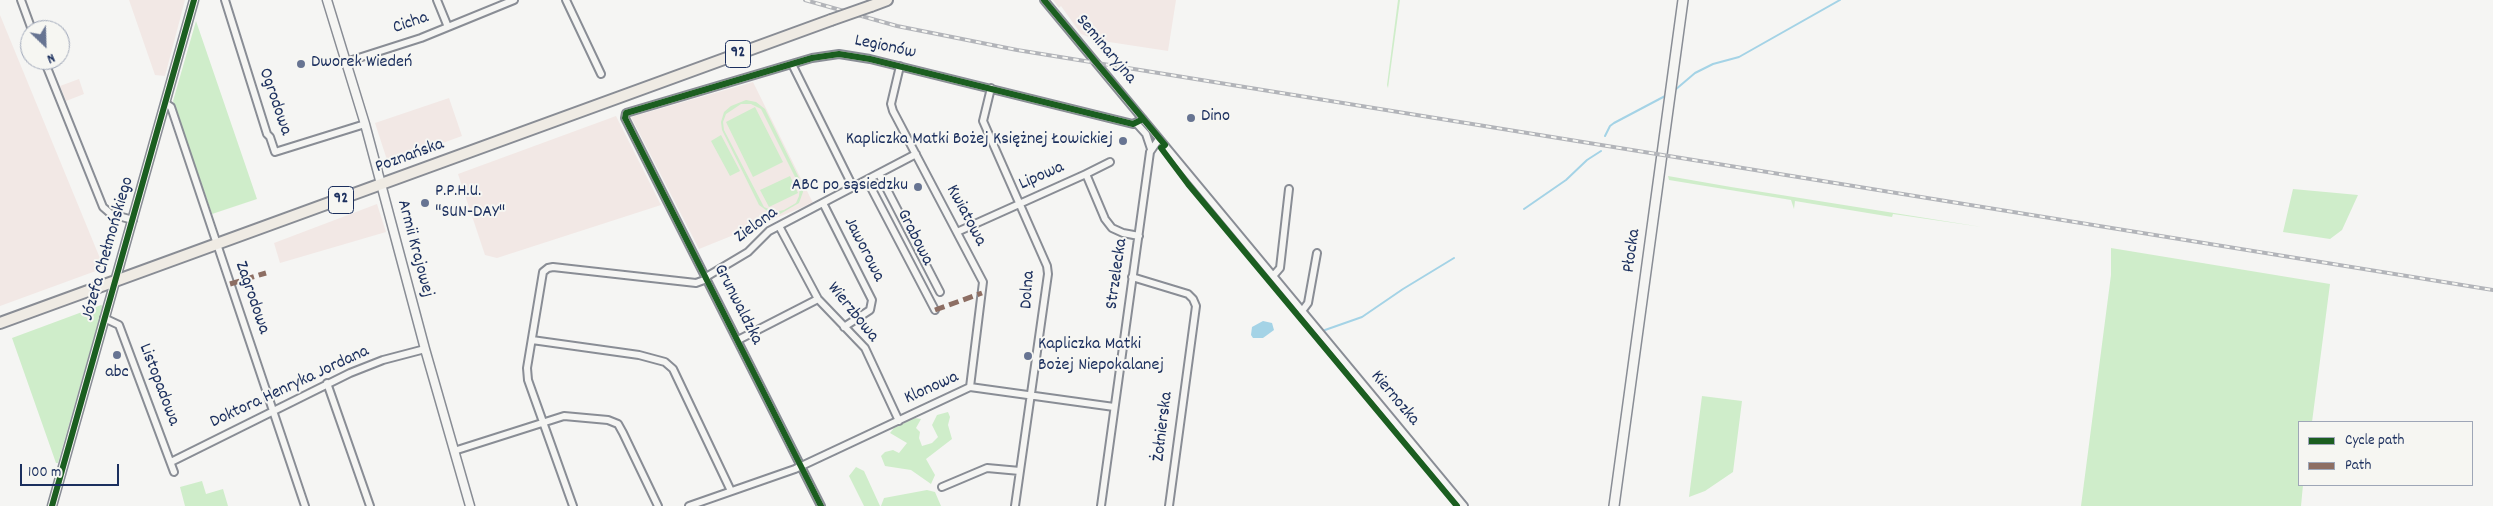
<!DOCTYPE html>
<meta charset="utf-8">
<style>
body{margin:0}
#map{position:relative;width:2493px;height:506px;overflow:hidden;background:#f5f5f3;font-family:Dekko,sans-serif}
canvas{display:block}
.legend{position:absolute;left:2298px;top:421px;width:175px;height:65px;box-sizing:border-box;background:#f6f6f2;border:1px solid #9ea6b7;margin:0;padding:6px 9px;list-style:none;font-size:15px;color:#1b2f5e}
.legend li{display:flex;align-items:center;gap:10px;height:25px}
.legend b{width:25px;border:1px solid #9ea6b7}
.north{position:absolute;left:20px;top:20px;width:50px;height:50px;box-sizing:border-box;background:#f6f6f2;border:1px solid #9ea6b7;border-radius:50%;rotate:156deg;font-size:14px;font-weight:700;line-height:20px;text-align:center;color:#1b2f5e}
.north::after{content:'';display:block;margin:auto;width:18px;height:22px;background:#677492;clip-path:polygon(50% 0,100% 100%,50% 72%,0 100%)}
.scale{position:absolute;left:20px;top:464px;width:99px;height:22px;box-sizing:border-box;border:2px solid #1b2f5e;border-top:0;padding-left:6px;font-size:15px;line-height:18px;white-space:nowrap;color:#1b2f5e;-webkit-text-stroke:4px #f6f6f2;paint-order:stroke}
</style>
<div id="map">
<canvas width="2493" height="506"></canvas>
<ul class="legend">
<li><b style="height:6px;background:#1b5e20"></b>Cycle path</li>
<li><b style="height:6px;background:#8d6e63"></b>Path</li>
</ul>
<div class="north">N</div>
<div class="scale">100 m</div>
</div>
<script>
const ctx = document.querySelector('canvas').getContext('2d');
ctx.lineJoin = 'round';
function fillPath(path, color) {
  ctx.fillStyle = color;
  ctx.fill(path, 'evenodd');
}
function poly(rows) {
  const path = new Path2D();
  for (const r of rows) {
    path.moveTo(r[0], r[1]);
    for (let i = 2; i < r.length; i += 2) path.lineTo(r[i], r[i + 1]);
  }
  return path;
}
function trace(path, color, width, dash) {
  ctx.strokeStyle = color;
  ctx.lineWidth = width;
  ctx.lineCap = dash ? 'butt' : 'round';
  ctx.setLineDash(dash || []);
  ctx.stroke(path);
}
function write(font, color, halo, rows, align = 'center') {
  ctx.font = font + ' Dekko,sans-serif';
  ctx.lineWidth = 4;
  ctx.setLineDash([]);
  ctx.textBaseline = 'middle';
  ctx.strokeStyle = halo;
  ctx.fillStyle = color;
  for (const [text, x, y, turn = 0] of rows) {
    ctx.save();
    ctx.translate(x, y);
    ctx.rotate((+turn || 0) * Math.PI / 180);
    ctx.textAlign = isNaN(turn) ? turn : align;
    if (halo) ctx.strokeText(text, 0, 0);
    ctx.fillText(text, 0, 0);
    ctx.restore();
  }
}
fillPath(poly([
 [129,0,185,0,165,76,155,75],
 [1053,0,1176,0,1168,51,1096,40,1081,34,1061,6,1059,8],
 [0,15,104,268,0,306],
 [79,79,84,94,66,101,60,86],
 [753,82,813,203,699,249,631,117],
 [449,98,462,136,388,163,375,123],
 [616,116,661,205,497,258,485,255,458,174],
 [377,204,386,232,280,263,274,243]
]), '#f2e8e5');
fillPath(poly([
 [1398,0,1400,0,1388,88,1387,85],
 [196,21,257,199,212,214,173,101],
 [746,100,756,102,765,109,803,186,803,192,799,203,780,214,770,213,759,205,722,130,721,122,724,112,731,106],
 [741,104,751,104,761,109,800,187,799,196,796,203,784,210,775,212,764,207,724,130,723,122,726,114],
 [755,107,783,162,753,177,726,122],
 [721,135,740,171,730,176,711,141],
 [790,176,798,193,769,207,760,190],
 [1668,176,1731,187,1982,227,1893,214,1892,217,1795,201,1794,209,1791,200,1669,180],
 [2293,189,2358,195,2342,230,2330,239,2283,232],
 [2111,248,2330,284,2312,422,2299,422,2299,485,2303,485,2301,506,2081,506,2111,275],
 [101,305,103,306,58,463,56,463,12,338],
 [1702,396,1742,401,1733,472,1705,491,1689,497],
 [948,412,950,417,948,425,952,439,926,459,935,475,931,484,911,470,885,466,881,456,885,452,893,450,899,453,907,443,890,433,894,428,915,418,921,419,916,428,920,432,919,438,922,446,932,443,938,437,932,425,937,415],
 [856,467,864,471,880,506,864,506,849,476],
 [202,481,206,494,223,489,228,506,185,506,180,487],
 [927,490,935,492,941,506,881,506,884,498]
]), '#cfedca');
fillPath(poly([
 [1263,321,1272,323,1274,330,1263,338,1253,338,1251,335,1252,327]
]), '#a4d3e6');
trace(poly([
 [1675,90,1695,73,1713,64,1739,57,1840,0],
 [1605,136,1610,126,1614,123,1667,95],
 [1524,209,1566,180,1587,160,1601,151],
 [1325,330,1362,317,1403,289,1454,258]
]), '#a4d3e6', 2);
const minor = poly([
 [21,0,32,30],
 [225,0,267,134,270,137,275,152,365,124],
 [437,0,448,27],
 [566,0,601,74],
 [1044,0,1464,506],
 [44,60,103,207,111,214,133,220],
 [346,62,421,38,514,0],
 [792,64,853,187],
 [900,66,891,104,893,111,983,282,970,387],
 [991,88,983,121,1047,266,1048,274,1015,506],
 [165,103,171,107,305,506],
 [1137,124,1146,134,1151,149],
 [879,174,940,292],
 [1086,174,1110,162],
 [867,180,935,310],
 [823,203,872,300,870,310,844,327],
 [779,226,818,299,865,348,899,421],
 [957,232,1086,174,1105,219,1112,228,1123,233,1139,236],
 [1273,276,1280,268,1289,189],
 [706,277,748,252,769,231,916,154],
 [1132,277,1188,294,1193,299,1196,306,1169,506],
 [1302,311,1308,303,1317,253],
 [104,318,119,325,174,472],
 [532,340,639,355,665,362,673,369,731,491],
 [738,340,818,299],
 [327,383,370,506],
 [454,451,564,416,608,420,618,424,623,433,658,506],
 [171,462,350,373,383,360,425,349],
 [942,487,987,468,1020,471],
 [573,506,528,380,527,368,543,272,548,268,553,267,696,283,707,279],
 [689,506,795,469,970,387,1114,407],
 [821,506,625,118,626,113,812,58,839,54,870,59,1133,124,1143,119],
 [1101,506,1150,152,1159,139]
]);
const tertiary = poly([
 [327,0,365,124,425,349,470,506],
 [52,506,194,0]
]);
const secondary = poly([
 [1614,506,1683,0]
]);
const primary = poly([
 [871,6,887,0],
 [0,323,831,20]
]);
trace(minor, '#898d95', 10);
trace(tertiary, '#898d95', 11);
trace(secondary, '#898d95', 12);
trace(primary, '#898d95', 14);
trace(minor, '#f5f5f3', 6);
trace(tertiary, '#f5f5f3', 8);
trace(secondary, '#f5f5f3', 9);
trace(primary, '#efebe4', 10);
const rail = poly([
 [805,0,897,26,1017,50,2493,290]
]);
trace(rail, '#b2b4b9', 4);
trace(rail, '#f6f6f2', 2, [5.5]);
const primaryBridge = poly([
 [831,20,871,6]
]);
trace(primaryBridge, '#898d95', 14, []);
trace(primaryBridge, '#efebe4', 10);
trace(poly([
 [230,284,266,273],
 [935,310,982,293]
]), '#8d6e63', 5, [10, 5]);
trace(poly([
 [1044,0,1165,145,1161,148,1188,184,1457,506],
 [52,506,194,0],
 [821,506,625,118,626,113,812,58,839,54,870,59,1133,124,1143,119]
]), '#1b5e20', 6);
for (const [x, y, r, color] of [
 [301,64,5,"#677492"],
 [1191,118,5,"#677492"],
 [1123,141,5,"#677492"],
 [918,187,5,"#677492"],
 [425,203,5,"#677492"],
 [117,355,5,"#677492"],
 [1028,356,5,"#677492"]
]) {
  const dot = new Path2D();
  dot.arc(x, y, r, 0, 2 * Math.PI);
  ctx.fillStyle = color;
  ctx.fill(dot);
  trace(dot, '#f6f6f2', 2);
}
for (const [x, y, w] of [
 [738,54,25],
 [341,200,25]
]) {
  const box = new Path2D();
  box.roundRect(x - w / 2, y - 13.5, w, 27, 4);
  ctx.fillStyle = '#f6f6f2';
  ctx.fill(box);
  trace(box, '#1b2f5e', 1);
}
write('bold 16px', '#1b2f5e', null, [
 ["92",738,54],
 ["92",341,200]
]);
write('18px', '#1b2f5e', '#f6f6f2', [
 ["Cicha",411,24,-19],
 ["Legionów",885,48,12],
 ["Seminaryjna",1105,50,50],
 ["Ogrodowa",274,102,71],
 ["Poznańska",410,157,-20],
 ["Lipowa",1042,177,-24],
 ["Kwiatowa",965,216,62],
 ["Zielona",757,226,-36],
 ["Grabowa",914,238,63],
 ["Józefa Chełmońskiego",109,249,-74],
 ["Armii Krajowej",414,249,75],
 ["Jaworowa",863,250,63],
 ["Płocka",1633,251,-82],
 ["Strzelecka",1118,274,-82],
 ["Dolna",1029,290,-86],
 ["Zagrodowa",251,298,71],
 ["Grunwaldzka",737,305,63],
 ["Wierzbowa",852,313,51],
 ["Listopadowa",158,385,69],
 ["Doktora Henryka Jordana",290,388,-25],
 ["Klonowa",932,389,-24],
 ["Kiernozka",1394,399,50],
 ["Żołnierska",1164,427,-83]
]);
write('18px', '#1b2f5e', '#f6f6f2', [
 ["Dworek Wiedeń",311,64],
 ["Dino",1201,118],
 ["Kapliczka Matki Bożej Księżnej Łowickiej",1113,141,"right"],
 ["ABC po sąsiedzku",908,187,"right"],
 ["P.P.H.U.",435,193],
 ["\"SUN-DAY\"",435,214],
 ["Kapliczka Matki",1038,346],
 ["Bożej Niepokalanej",1038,367],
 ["abc",117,374,"center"]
], 'left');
</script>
